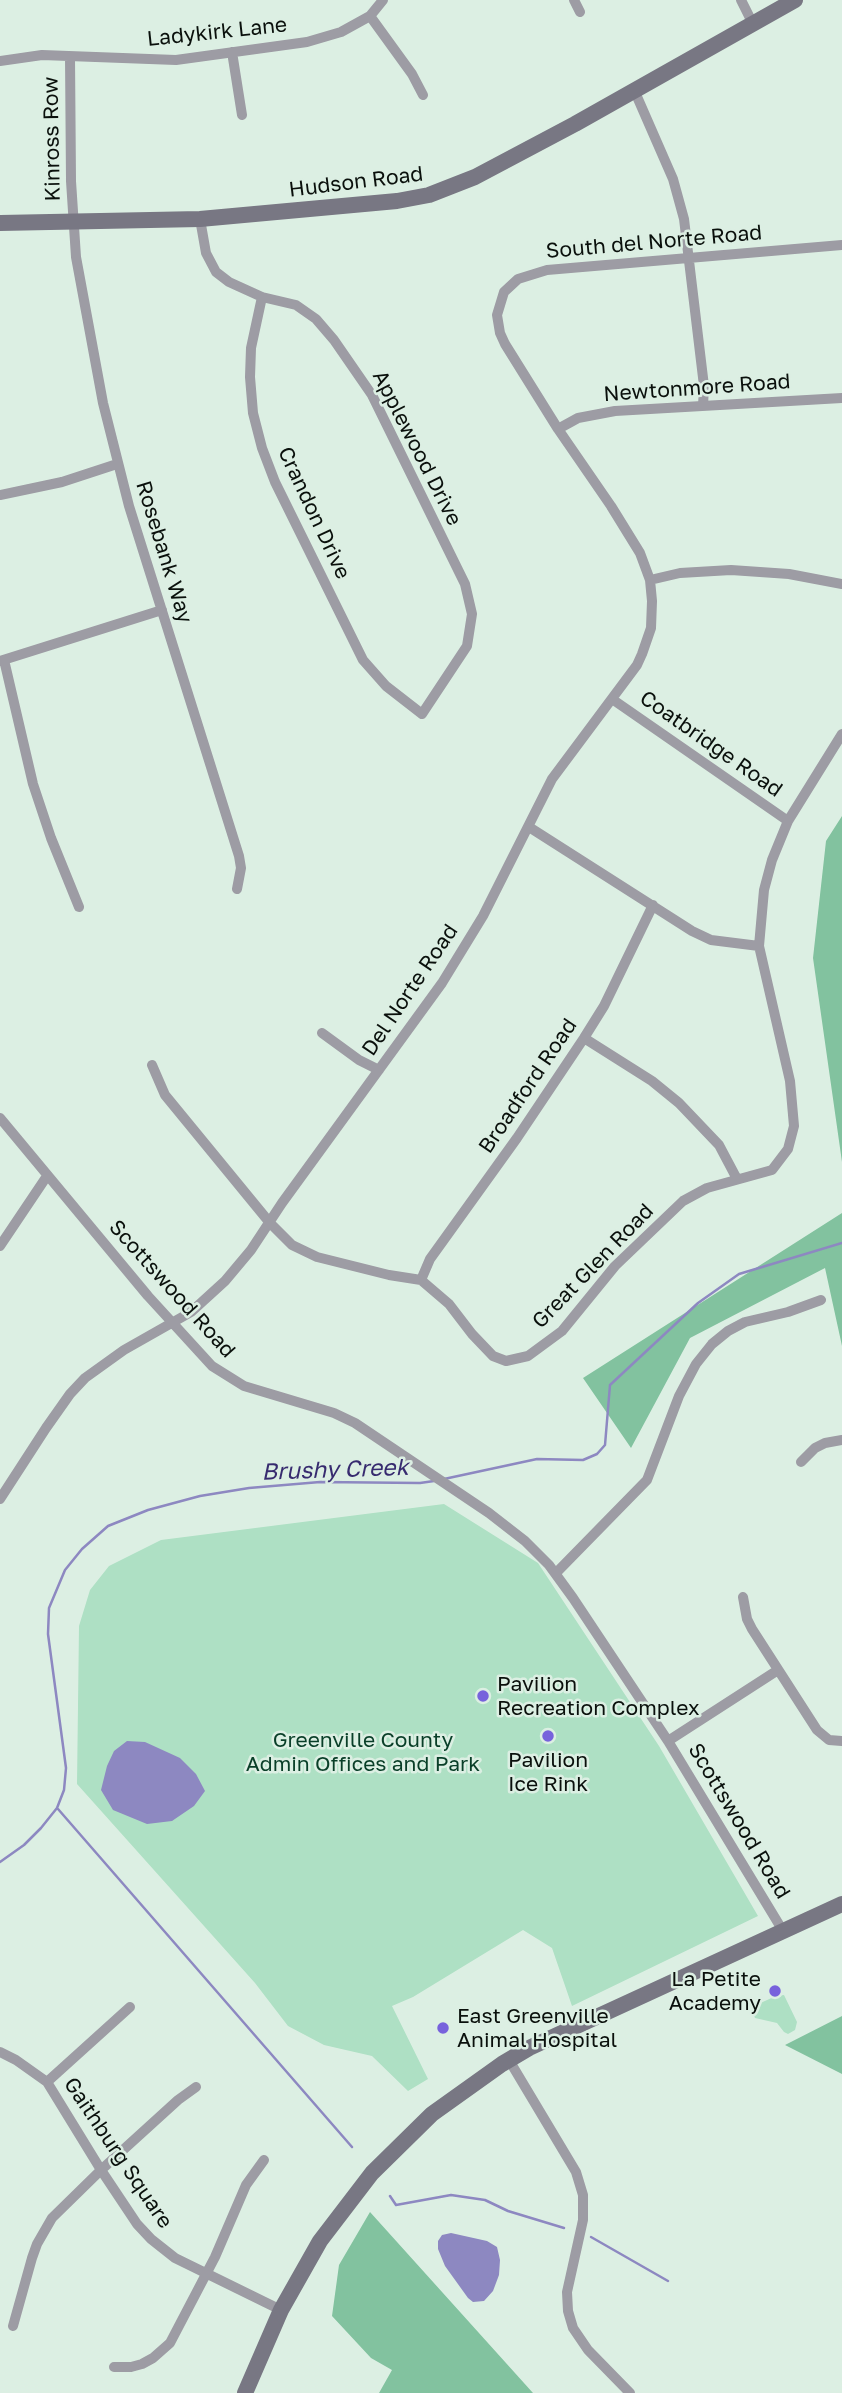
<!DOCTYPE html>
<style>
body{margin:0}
canvas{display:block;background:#dcefe3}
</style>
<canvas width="842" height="2393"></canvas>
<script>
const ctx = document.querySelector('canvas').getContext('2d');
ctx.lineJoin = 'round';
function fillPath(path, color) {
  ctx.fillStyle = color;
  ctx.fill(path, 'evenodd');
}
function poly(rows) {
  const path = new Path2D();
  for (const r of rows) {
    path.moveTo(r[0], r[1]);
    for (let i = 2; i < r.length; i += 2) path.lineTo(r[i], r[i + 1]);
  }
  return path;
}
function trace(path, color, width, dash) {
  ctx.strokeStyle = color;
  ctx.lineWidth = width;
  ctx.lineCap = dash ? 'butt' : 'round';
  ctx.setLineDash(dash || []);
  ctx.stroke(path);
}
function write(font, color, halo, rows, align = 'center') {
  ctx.font = font + ' "Golos Text",sans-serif';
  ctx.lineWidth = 5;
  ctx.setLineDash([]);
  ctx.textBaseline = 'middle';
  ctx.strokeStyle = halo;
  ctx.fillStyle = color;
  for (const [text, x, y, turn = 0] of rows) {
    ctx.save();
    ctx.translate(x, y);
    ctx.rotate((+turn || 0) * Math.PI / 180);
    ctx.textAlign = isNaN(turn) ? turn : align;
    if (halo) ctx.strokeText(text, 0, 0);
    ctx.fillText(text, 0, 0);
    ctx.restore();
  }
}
fillPath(poly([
 [444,1504,538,1563,659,1746,758,1916,572,2006,552,1948,523,1930,413,1997,392,2006,428,2079,408,2091,372,2056,324,2045,288,2026,255,1983,77,1784,79,1626,90,1590,109,1566,161,1540],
 [784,1995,797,2022,795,2030,788,2034,784,2032,777,2023,755,2018,752,2011,756,2005,776,1996]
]), '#aee0c4');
fillPath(poly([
 [842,816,842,1162,813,958,826,841],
 [842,1213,842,1346,825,1268,690,1338,631,1448,583,1378],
 [842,2016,842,2074,785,2045],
 [370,2212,533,2393,379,2393,392,2370,371,2358,332,2316,339,2265]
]), '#82c29f');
fillPath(poly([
 [127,1741,145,1742,180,1758,196,1774,205,1791,194,1806,172,1821,147,1824,113,1810,101,1790,107,1766,114,1751],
 [451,2233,487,2241,497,2247,500,2260,499,2275,493,2291,484,2301,473,2302,468,2298,445,2266,438,2249,438,2241,442,2235]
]), '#8d88c1');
trace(poly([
 [444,1479,537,1459,583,1460,597,1454,605,1445,610,1385,698,1303,739,1274,842,1243],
 [58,1809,352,2147],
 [0,1862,24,1845,41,1828,57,1808,64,1790,66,1768,48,1634,49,1608,65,1570,82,1549,108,1526,148,1510,200,1496,249,1488,320,1482,420,1483,434,1481],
 [390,2196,396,2205,451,2195,485,2200,508,2211,564,2228],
 [591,2237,668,2281]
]), '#8d88c1', 2.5);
trace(poly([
 [574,0,580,12],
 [741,0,753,24],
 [370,16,412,74,423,95],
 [232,52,242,115],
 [70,57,71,181,76,257,103,403,129,506,239,856,241,868,237,889],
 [0,61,42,55,176,60,307,42,341,32,370,16,383,0],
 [635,92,673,179,684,219,704,386,703,406],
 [200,219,206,253,216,272,229,282,262,297,296,305,316,319,334,340,372,395,465,584,472,614,467,646,422,714,386,686,363,660,275,482,262,448,253,413,250,377,251,348,262,297],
 [558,429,578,418,615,411,842,398],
 [0,495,62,482,117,464],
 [650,580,680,573,731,570,789,574,842,584],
 [4,660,33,784,51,838,79,907],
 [0,661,162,610],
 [612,699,788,821],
 [529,827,692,931,711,940,759,946],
 [322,1033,359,1060,379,1070],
 [584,1038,652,1081,679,1103,719,1145,737,1179],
 [152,1065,165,1095,270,1223,292,1245,317,1257,389,1275,421,1280,449,1304,472,1334,493,1356,506,1361,528,1356,562,1331,615,1266,683,1201,707,1188,772,1170,788,1149,794,1126,790,1081,759,946,764,890,772,860,788,821,842,734],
 [0,1118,148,1296,212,1366,244,1386,334,1413,355,1423,489,1513,525,1541,549,1565,573,1598,668,1741,783,1931],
 [0,1246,47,1176],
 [421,1280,430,1259,517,1138,584,1038,604,1006,653,905],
 [801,1462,815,1448,825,1443,842,1440],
 [0,1499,46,1428,70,1394,85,1378,124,1350,191,1312,225,1281,251,1250,282,1203,442,983,483,916,552,779,637,665,642,654,651,628,652,601,650,580,640,553,611,506,558,429,505,344,500,333,497,315,504,292,518,279,547,270,842,245],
 [556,1573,647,1480,679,1396,696,1364,712,1344,728,1331,745,1322,788,1312,821,1300],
 [743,1597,747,1619,752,1629,817,1730,829,1740,842,1741],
 [668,1741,778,1670],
 [0,2052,16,2060,47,2082,101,2170,137,2224,151,2239,175,2258,281,2310],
 [509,2060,576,2172,583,2195,583,2220,567,2292,568,2311,573,2328,588,2350,630,2393],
 [47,2082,130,2007],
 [13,2326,32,2258,37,2244,52,2218,101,2170,178,2100,196,2087],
 [114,2367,131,2367,142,2364,153,2358,170,2343,215,2257,246,2185,264,2160]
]), '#9d9ca4', 10);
trace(poly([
 [0,223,200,219,397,201,429,195,475,177,575,124,795,0],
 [245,2393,281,2310,320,2241,372,2173,432,2114,502,2064,529,2048,842,1904]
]), '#787783', 16);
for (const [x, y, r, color] of [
 [483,1696,7,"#7762dc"],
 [548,1736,7,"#7762dc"],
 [775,1991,7,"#7762dc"],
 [443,2028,7,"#7762dc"]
]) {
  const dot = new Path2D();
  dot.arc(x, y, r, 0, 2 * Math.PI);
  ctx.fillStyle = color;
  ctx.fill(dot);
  trace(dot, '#dcefe3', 2.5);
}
write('21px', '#0a100c', '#dcefe3', [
 ["Ladykirk Lane",217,32,-6],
 ["Kinross Row",52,139,-91],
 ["Hudson Road",356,182,-7],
 ["South del Norte Road",654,242,-5],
 ["Newtonmore Road",697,388,-4],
 ["Applewood Drive",417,448,63],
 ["Crandon Drive",314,513,65],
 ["Rosebank Way",164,552,73],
 ["Coatbridge Road",711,744,35],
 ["Del Norte Road",410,990,-56],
 ["Broadford Road",528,1086,-56],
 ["Great Glen Road",593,1266,-46],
 ["Scottswood Road",172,1289,48],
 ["Scottswood Road",739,1821,59],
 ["Gaithburg Square",118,2153,56]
]);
write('21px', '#0a100c', '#dcefe3', [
 ["Pavilion",497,1684],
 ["Recreation Complex",497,1708],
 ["Pavilion",548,1760,"center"],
 ["Ice Rink",548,1784,"center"],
 ["La Petite",761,1979,"right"],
 ["Academy",761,2003,"right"],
 ["East Greenville",457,2016],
 ["Animal Hospital",457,2040]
], 'left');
write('21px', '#093f28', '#dcefe3', [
 ["Greenville County",363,1740],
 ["Admin Offices and Park",363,1764]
]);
write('italic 23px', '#372b6f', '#dcefe3', [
 ["Brushy Creek",335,1470,-2]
]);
</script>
